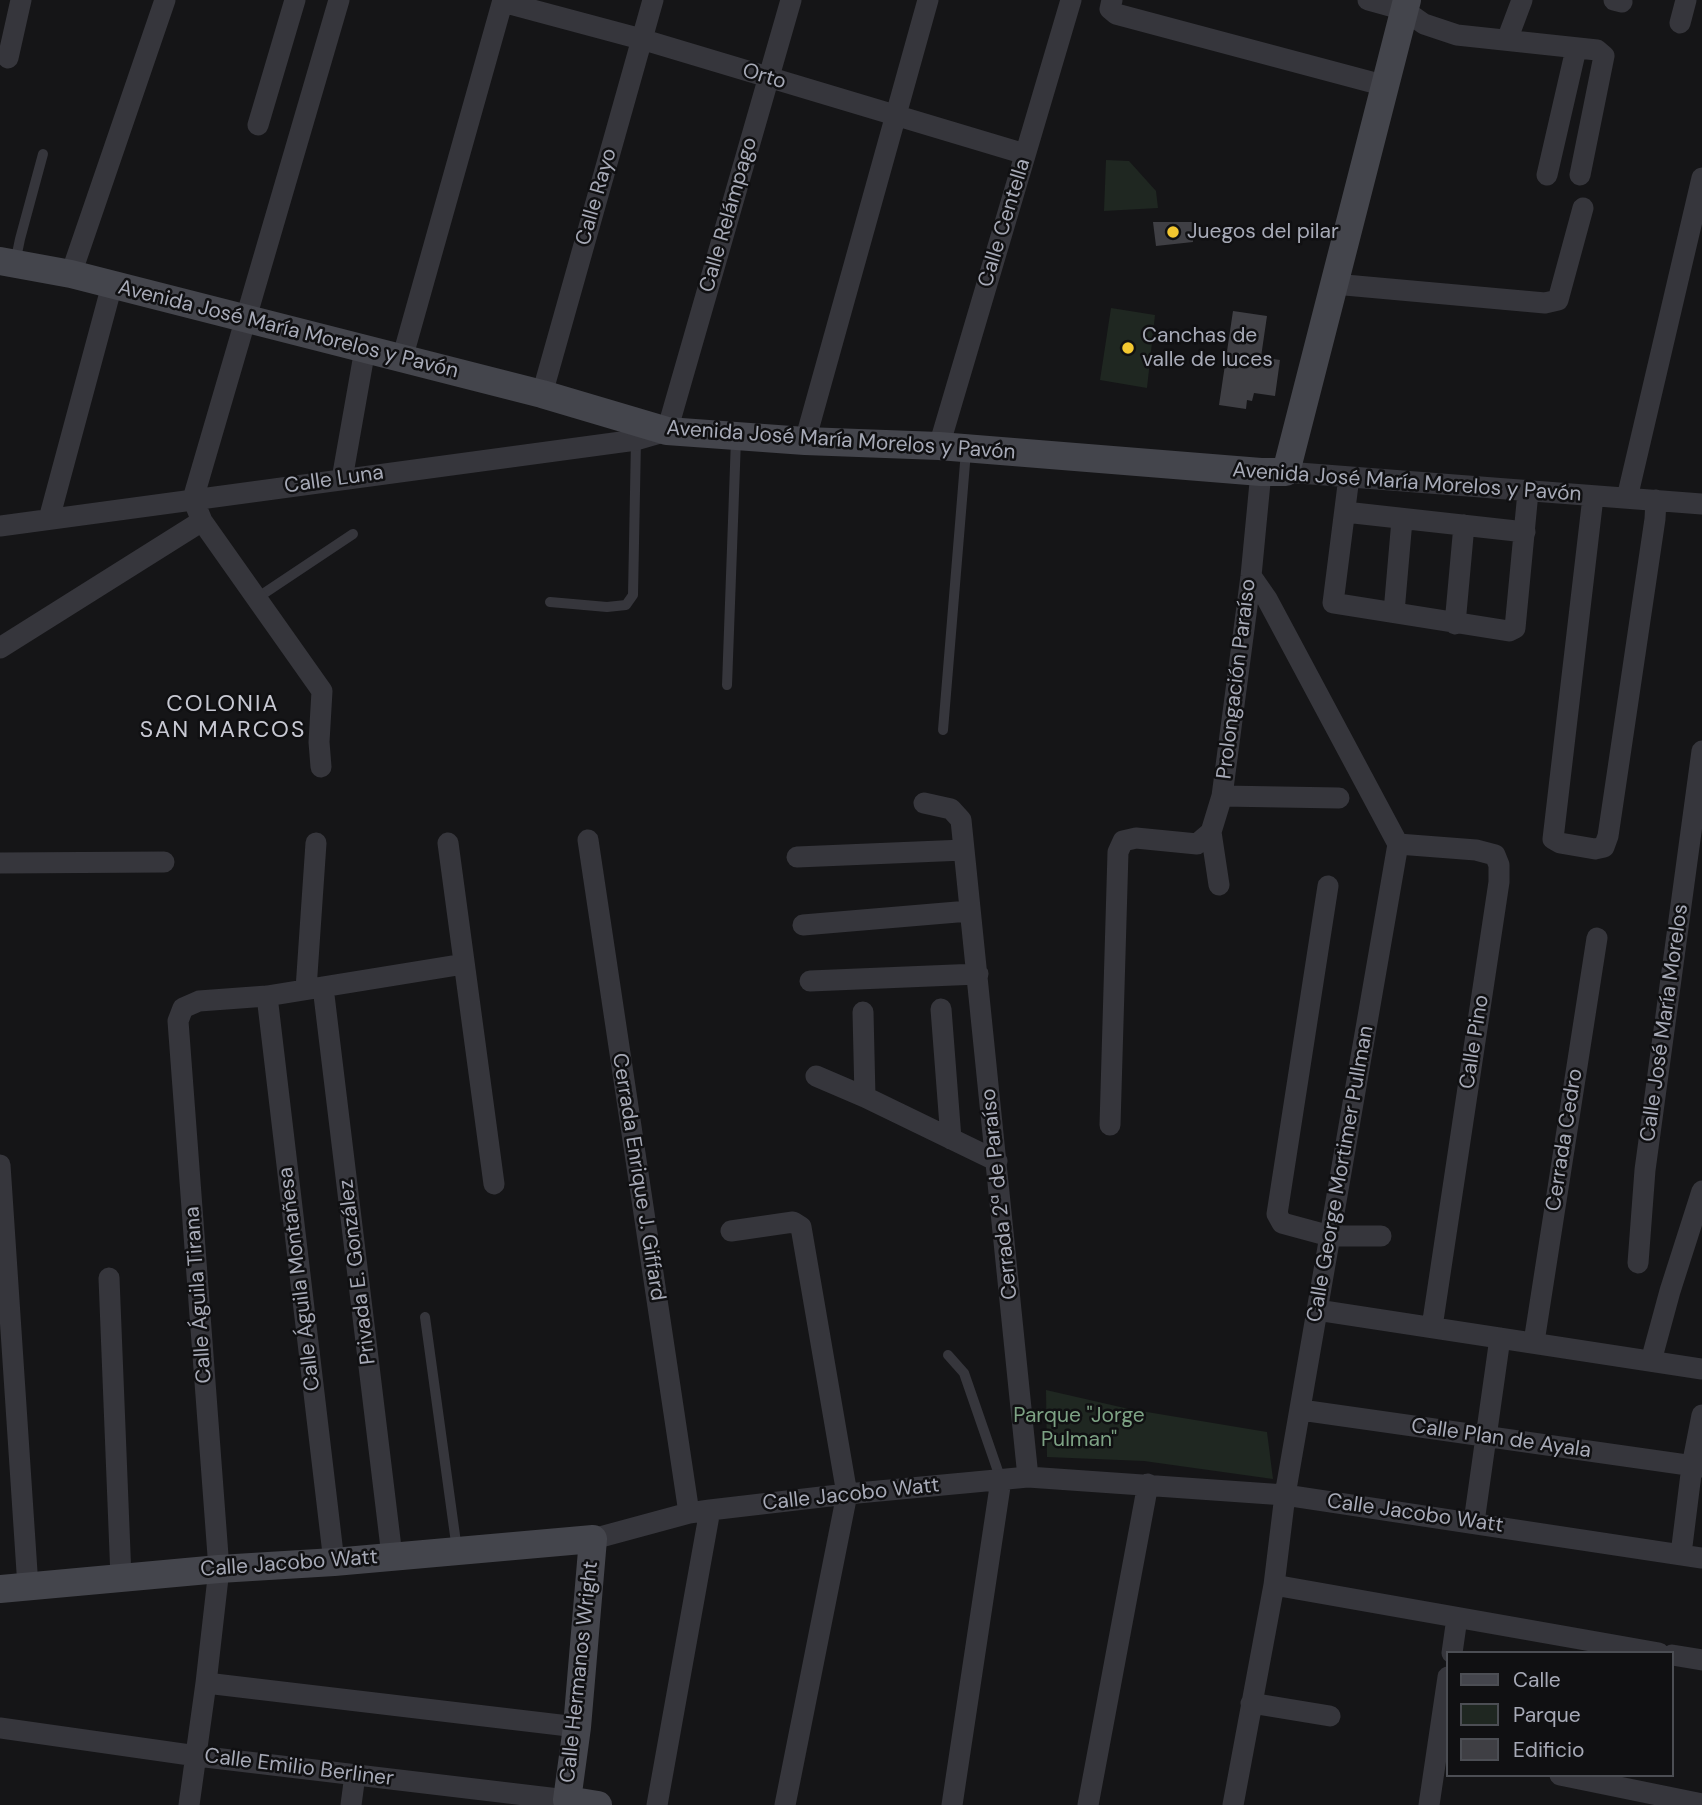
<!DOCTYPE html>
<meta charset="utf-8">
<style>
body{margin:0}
#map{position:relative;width:1702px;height:1805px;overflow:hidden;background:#151517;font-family:"DM Sans",sans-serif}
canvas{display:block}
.legend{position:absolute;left:1446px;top:1651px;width:228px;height:126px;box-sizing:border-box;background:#101012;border:2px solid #4c4e54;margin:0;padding:9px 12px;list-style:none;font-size:21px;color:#a7aab7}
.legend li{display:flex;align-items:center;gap:14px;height:35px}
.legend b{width:35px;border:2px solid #4c4e54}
</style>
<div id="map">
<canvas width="1702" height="1805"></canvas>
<ul class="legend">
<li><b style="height:9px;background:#44454c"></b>Calle</li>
<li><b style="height:19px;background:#1f2721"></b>Parque</li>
<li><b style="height:19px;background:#3f3f44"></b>Edificio</li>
</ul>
</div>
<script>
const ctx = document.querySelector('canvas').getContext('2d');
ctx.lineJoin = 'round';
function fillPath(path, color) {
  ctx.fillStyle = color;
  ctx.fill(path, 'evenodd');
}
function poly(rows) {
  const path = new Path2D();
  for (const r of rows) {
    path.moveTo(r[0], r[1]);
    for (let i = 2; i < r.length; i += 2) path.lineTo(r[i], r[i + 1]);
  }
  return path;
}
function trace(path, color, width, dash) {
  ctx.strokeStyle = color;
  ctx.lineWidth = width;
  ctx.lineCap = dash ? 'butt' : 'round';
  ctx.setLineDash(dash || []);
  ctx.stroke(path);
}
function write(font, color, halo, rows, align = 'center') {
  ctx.font = font + ' "DM Sans",sans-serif';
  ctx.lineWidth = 5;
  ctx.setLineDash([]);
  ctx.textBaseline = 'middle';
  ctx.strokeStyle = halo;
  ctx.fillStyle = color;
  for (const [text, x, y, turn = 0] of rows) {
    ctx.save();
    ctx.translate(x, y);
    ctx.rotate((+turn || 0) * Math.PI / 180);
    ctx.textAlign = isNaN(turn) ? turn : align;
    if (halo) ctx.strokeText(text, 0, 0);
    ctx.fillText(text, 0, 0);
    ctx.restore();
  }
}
fillPath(poly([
 [1106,160,1129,161,1156,191,1158,208,1104,211],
 [1111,308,1155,315,1147,388,1100,380],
 [1046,1390,1129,1409,1267,1432,1273,1479,1144,1461,1047,1457]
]), '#1f2721');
fillPath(poly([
 [1153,222,1192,222,1193,242,1156,246],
 [1233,311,1267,316,1261,357,1280,360,1275,396,1254,393,1252,401,1247,400,1246,409,1219,405]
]), '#3f3f44');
trace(poly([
 [15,263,20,239,43,154],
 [257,598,353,534],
 [550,602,607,607,626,605,633,595,636,440],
 [727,685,736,439],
 [943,730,966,451],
 [425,1317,457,1550],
 [948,1355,964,1373,1001,1480]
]), '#36363c', 10);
trace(poly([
 [1112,0,1110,9,1116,14,1386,86],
 [1368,0,1404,10,1424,24,1457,35,1597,50,1604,56,1580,175],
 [1614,0,1622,2],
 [503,2,641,39,1025,154],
 [1680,23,1686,0],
 [1507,40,1522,0],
 [8,58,21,0],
 [258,125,295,0],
 [1547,175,1576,49],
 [71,274,165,0],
 [1334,284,1545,303,1558,300,1583,208],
 [402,359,503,0],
 [542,394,653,0],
 [805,441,928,0],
 [939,446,1071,0],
 [1286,472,1702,504],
 [1349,477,1333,603,1509,631,1515,628,1528,492],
 [342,479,365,349],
 [1593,497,1553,839,1560,843,1595,849,1604,847,1608,836,1655,519,1656,500],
 [1627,498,1702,178],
 [1345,512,1525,532],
 [49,519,112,285],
 [0,526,636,440,667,431,791,0],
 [1394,612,1402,520],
 [1455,624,1464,525],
 [0,648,202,521],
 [321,767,319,742,322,691,202,521,193,499,339,0],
 [1222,796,1339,798],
 [924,803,951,809,961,820,1028,1477],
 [588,840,689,1513],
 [448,843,494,1184],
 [1398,844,1476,850,1495,855,1499,865,1499,882,1432,1327],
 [797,857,964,850],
 [0,863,164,862],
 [1219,885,1211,832,1222,796,1251,576,1261,472],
 [1328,886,1277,1214,1282,1223,1330,1236,1381,1236],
 [803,925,969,911],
 [810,981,978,974],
 [323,987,392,1556],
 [306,989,316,843],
 [267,996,334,1562],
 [941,1009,951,1139],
 [863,1012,865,1097],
 [816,1076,865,1097,997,1161],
 [1110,1125,1118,852,1123,841,1136,838,1197,844,1211,832],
 [0,1165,28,1587],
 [731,1231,793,1222,801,1227,847,1494,785,1805],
 [1638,1263,1645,1170,1702,751],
 [109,1278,121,1578],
 [1317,1310,1702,1369],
 [1534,1342,1597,938],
 [1651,1361,1670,1291,1702,1191],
 [1301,1410,1702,1467],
 [1474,1522,1500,1338],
 [593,1539,689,1513,710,1510,847,1494,1028,1477,1285,1495,1702,1558],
 [1681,1554,1692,1466,1702,1415],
 [1274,1585,1659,1653],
 [1452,1653,1457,1618],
 [1672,1655,1702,1660],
 [206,1683,577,1727],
 [1251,1703,1330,1716],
 [0,1728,197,1756,567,1800,565,1805],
 [1560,1775,1702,1804],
 [189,1805,206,1683,219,1569,178,1021,183,1008,199,1001,267,996,464,964],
 [351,1805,355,1775],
 [657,1805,710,1510],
 [952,1805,1001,1480],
 [1088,1805,1148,1484],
 [1233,1805,1274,1585,1285,1495,1398,844,1267,599,1251,576],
 [1429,1805,1448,1677]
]), '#36363c', 21);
trace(poly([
 [0,261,71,274,542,394,667,431,805,441,939,446,1261,472,1286,472,1407,0],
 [0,1589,219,1569,334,1562,593,1539,577,1727,567,1800,598,1805]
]), '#44454c', 28);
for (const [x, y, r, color] of [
 [1173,232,7,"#f3c730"],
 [1128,348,7,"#f3c730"]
]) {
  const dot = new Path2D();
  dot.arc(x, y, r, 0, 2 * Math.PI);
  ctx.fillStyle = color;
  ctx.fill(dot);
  trace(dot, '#101012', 2.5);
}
write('21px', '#a7aab7', '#101012', [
 ["Orto",764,77,17],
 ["Calle Rayo",597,197,-74],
 ["Calle Relámpago",729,215,-74],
 ["Calle Centella",1005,223,-73],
 ["Avenida José María Morelos y Pavón",288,330,14],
 ["Avenida José María Morelos y Pavón",841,441,4],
 ["Calle Luna",334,480,-8],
 ["Avenida José María Morelos y Pavón",1407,483,4],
 ["Prolongación Paraíso",1237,679,-83],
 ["Calle José María Morelos",1665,1023,-82],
 ["Calle Pino",1475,1042,-81],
 ["Cerrada Cedro",1565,1140,-81],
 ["Calle George Mortimer Pullman",1341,1174,-80],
 ["Cerrada Enrique J. Giffard",638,1177,81],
 ["Cerrada 2ª de Paraíso",1000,1194,-96],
 ["Privada E. González",358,1272,-97],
 ["Calle Águila Montañesa",300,1279,-97],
 ["Calle Águila Tirana",199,1295,-94],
 ["Calle Plan de Ayala",1501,1439,8],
 ["Calle Jacobo Watt",851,1495,-6],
 ["Calle Jacobo Watt",1415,1514,8],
 ["Calle Jacobo Watt",289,1564,-4],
 ["Calle Hermanos Wright",580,1672,-84],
 ["Calle Emilio Berliner",299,1768,7]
]);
write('21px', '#a7aab7', '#101012', [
 ["Juegos del pilar",1187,232],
 ["Canchas de",1142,336],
 ["valle de luces",1142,360]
], 'left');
write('21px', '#7da284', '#101012', [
 ["Parque \"Jorge",1079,1416],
 ["Pulman\"",1079,1440]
]);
ctx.letterSpacing = '2px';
write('23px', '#c8c9d3', '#101012', [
 ["COLONIA",223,705],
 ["SAN MARCOS",223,731]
]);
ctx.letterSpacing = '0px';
</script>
